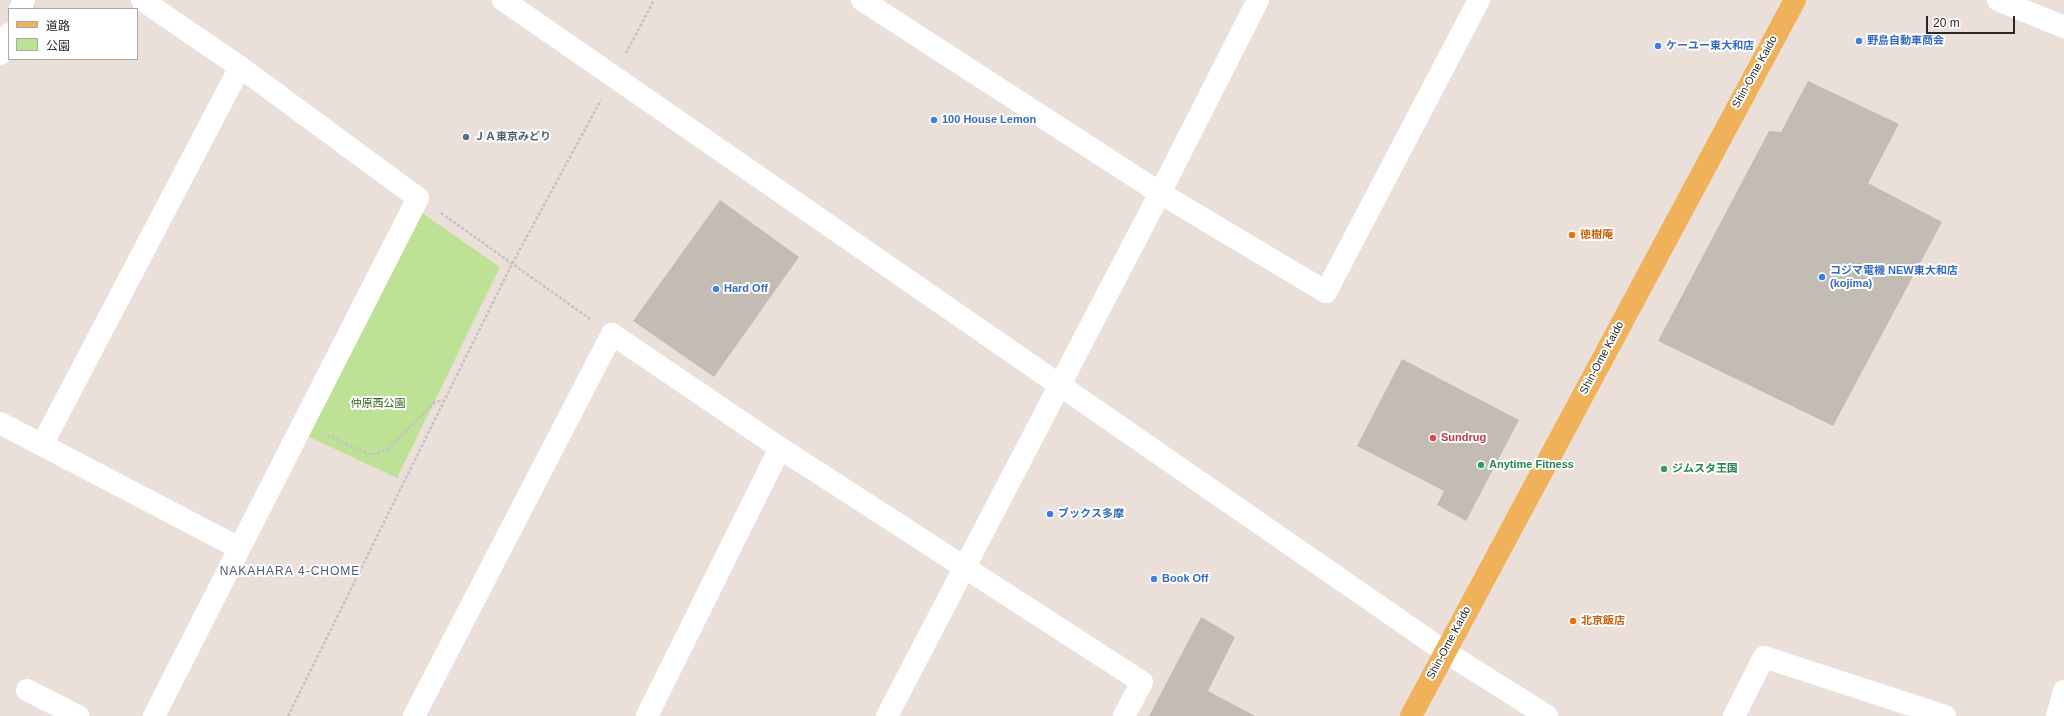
<!DOCTYPE html>
<meta charset="utf-8">
<style>
body{margin:0}
#map{position:relative;width:2064px;height:716px;overflow:hidden;background:#ebe0d9;font-family:Arial,"Noto Sans JP",sans-serif}
canvas{display:block}
.legend{position:absolute;left:8px;top:8px;width:130px;height:52px;box-sizing:border-box;background:#fff;border:1px solid #a9a9a9;margin:0;padding:5px 7px;list-style:none;font-size:12px;color:#282828}
.legend li{display:flex;align-items:center;gap:8px;height:20px}
.legend b{width:20px;border:1px solid #a9a9a9}
.scale{position:absolute;left:1926px;top:16px;width:89px;height:18px;box-sizing:border-box;border:2px solid #282828;border-top:0;padding-left:5px;font-size:12px;line-height:14px;white-space:nowrap;color:#282828;-webkit-text-stroke:3px #fff;paint-order:stroke}
</style>
<div id="map">
<canvas width="2064" height="716"></canvas>
<ul class="legend">
<li><b style="height:5px;background:#efb25a"></b>道路</li>
<li><b style="height:11px;background:#bde295"></b>公園</li>
</ul>
<div class="scale">20 m</div>
</div>
<script>
const ctx = document.querySelector('canvas').getContext('2d');
ctx.lineJoin = 'round';
function fillPath(path, color) {
  ctx.fillStyle = color;
  ctx.fill(path, 'evenodd');
}
function poly(rows) {
  const path = new Path2D();
  for (const r of rows) {
    path.moveTo(r[0], r[1]);
    for (let i = 2; i < r.length; i += 2) path.lineTo(r[i], r[i + 1]);
  }
  return path;
}
function trace(path, color, width, dash) {
  ctx.strokeStyle = color;
  ctx.lineWidth = width;
  ctx.lineCap = dash ? 'butt' : 'round';
  ctx.setLineDash(dash || []);
  ctx.stroke(path);
}
function write(font, color, halo, rows, align = 'center') {
  ctx.font = font + ' Arial,"Noto Sans JP",sans-serif';
  ctx.lineWidth = 4;
  ctx.setLineDash([]);
  ctx.textBaseline = 'middle';
  ctx.strokeStyle = halo;
  ctx.fillStyle = color;
  for (const [text, x, y, turn = 0] of rows) {
    ctx.save();
    ctx.translate(x, y);
    ctx.rotate((+turn || 0) * Math.PI / 180);
    ctx.textAlign = isNaN(turn) ? turn : align;
    if (halo) ctx.strokeText(text, 0, 0);
    ctx.fillText(text, 0, 0);
    ctx.restore();
  }
}
fillPath(poly([
 [422,213,500,267,397,478,307,436]
]), '#bde295');
fillPath(poly([
 [1808,81,1899,124,1868,183,1942,222,1833,426,1658,341,1769,131,1781,132],
 [720,200,799,257,714,377,633,321],
 [1402,359,1519,420,1466,521,1437,505,1444,491,1357,446],
 [1201,617,1235,637,1208,691,1255,716,1149,716]
]), '#c2bcb5');
trace(poly([
 [626,53,654,0],
 [441,213,590,319],
 [327,435,371,455,388,449,434,403,443,400],
 [288,716,512,264,601,100]
]), '#c3c3c3', 2.5, [3, 2]);
trace(poly([
 [142,0,240,67,418,198,154,716],
 [862,0,1160,193,1326,292,1479,0],
 [1998,0,2064,27],
 [20,9,24,0],
 [0,54,9,34],
 [0,423,239,548],
 [42,445,240,67],
 [1444,651,1547,716],
 [27,690,78,716],
 [414,716,612,334,780,448,1142,682,1124,716],
 [647,716,780,448],
 [887,716,1160,193,1258,0],
 [1734,716,1764,657,1945,716],
 [2057,716,2064,691]
]), '#fff', 22);
trace(poly([
 [503,0,1444,651]
]), '#fff', 22);
trace(poly([
 [1411,716,1795,0]
]), '#efb25a', 22);
for (const [x, y, r, color] of [
 [1859,41,4,"#3f7fe0"],
 [1658,46,4,"#3f7fe0"],
 [934,120,4,"#3f7fe0"],
 [466,137,4,"#5c6f8a"],
 [1572,235,4,"#e8710a"],
 [1822,277,4,"#3f7fe0"],
 [716,289,4,"#3f7fe0"],
 [1433,438,4,"#e0444e"],
 [1481,465,4,"#2e9e5b"],
 [1664,469,4,"#2e9e5b"],
 [1050,514,4,"#3f7fe0"],
 [1154,579,4,"#3f7fe0"],
 [1573,621,4,"#e8710a"]
]) {
  const dot = new Path2D();
  dot.arc(x, y, r, 0, 2 * Math.PI);
  ctx.fillStyle = color;
  ctx.fill(dot);
  trace(dot, '#fff', 1.5);
}
write('bold 11px', '#366cbe', '#fff', [
 ["野島自動車商会",1867,41],
 ["ケーユー東大和店",1666,46],
 ["100 House Lemon",942,120],
 ["コジマ電機 NEW東大和店",1830,271],
 ["(kojima)",1830,284],
 ["Hard Off",724,289],
 ["ブックス多摩",1058,514],
 ["Book Off",1162,579]
], 'left');
write('11px', '#282828', '#fff', [
 ["Shin-Ome Kaido",1755,72,-61],
 ["Shin-Ome Kaido",1602,358,-62],
 ["Shin-Ome Kaido",1449,643,-62]
]);
write('bold 11px', '#4e5e75', '#fff', [
 ["ＪＡ東京みどり",474,137]
], 'left');
write('bold 11px', '#c56008', '#fff', [
 ["徳樹庵",1580,235],
 ["北京飯店",1581,621]
], 'left');
write('11px', '#36631a', '#fff', [
 ["仲原西公園",378,404]
]);
write('bold 11px', '#be3a42', '#fff', [
 ["Sundrug",1441,438]
], 'left');
write('bold 11px', '#27864d', '#fff', [
 ["Anytime Fitness",1489,465],
 ["ジムスタ王国",1672,469]
], 'left');
ctx.letterSpacing = '1px';
write('12px', '#495a78', '#fff', [
 ["NAKAHARA 4-CHOME",290,572]
]);
ctx.letterSpacing = '0px';
</script>
